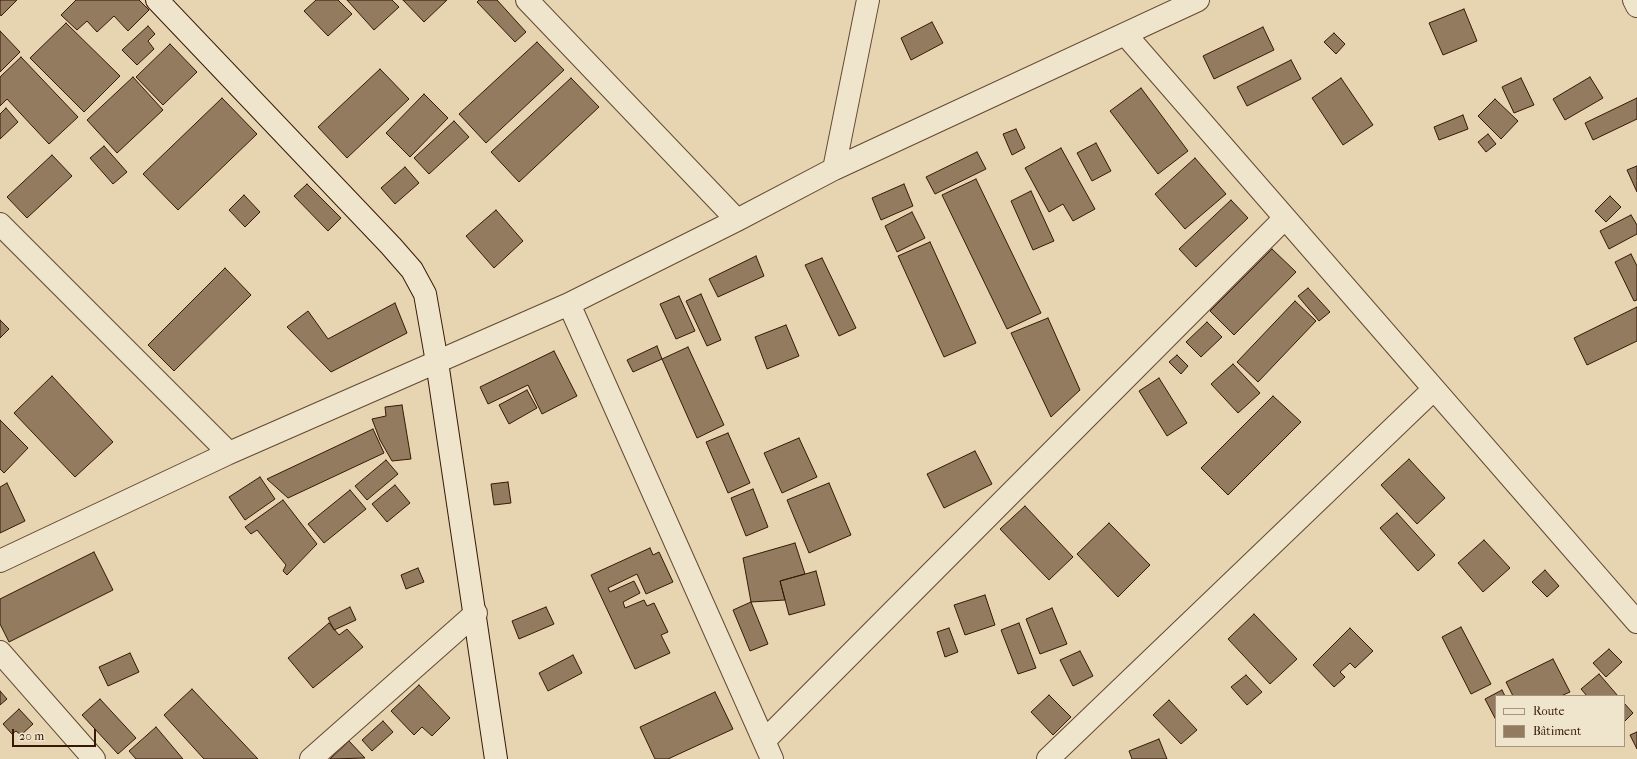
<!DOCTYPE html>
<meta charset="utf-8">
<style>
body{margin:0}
#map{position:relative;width:1637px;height:759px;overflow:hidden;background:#e6d5b0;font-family:"IM FELL French Canon",serif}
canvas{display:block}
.legend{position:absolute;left:1495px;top:695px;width:130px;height:52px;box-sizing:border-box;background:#efe4cc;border:1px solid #a5937d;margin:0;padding:5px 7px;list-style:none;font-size:12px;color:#371907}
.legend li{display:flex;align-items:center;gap:8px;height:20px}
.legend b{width:20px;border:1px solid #a5937d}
.scale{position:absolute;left:12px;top:729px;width:84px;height:18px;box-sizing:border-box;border:2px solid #371907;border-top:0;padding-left:5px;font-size:12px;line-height:14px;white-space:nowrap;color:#371907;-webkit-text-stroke:3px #efe4cc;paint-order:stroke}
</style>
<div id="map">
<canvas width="1637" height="759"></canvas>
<ul class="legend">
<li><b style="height:5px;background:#efe4cc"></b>Route</li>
<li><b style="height:11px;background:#927b5f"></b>Bâtiment</li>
</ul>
<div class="scale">20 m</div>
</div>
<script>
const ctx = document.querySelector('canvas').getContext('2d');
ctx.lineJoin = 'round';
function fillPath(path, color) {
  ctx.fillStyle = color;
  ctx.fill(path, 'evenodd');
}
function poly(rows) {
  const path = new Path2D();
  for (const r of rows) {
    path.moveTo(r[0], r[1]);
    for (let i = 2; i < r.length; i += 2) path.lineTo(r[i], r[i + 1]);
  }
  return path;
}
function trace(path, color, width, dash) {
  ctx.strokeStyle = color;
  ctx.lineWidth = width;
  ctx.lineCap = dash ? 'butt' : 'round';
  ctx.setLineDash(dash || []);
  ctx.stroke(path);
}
const building = poly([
 [0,0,17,0,1,16,0,14,0,0],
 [76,0,139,0,149,10,128,31,114,16,97,32,87,21,77,30,61,15,76,0],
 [316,0,338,0,352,14,328,36,304,11,316,0],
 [347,0,392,0,399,7,374,30,347,0],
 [403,0,447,0,424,22,403,0],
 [479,0,497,0,526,32,515,42,477,2,479,0],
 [1464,9,1477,41,1443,55,1429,23,1464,9],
 [932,22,943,43,911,60,901,38,932,22],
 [66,23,120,76,84,112,30,58,66,23],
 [148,26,155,34,148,41,154,49,137,65,122,50,148,26],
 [1263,27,1274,50,1214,79,1203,56,1263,27],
 [0,31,20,52,0,72,0,31],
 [1334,33,1345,44,1336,54,1324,42,1334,33],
 [537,42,564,70,486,143,459,114,537,42],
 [170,44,197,72,163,105,136,77,170,44],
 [21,57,78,117,49,144,7,99,0,106,0,77,21,57],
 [1291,60,1301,79,1247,106,1237,87,1291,60],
 [380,69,409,99,347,158,318,127,380,69],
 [133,77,163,110,117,153,87,120,133,77],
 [1590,77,1603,98,1565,120,1553,99,1590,77],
 [571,78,599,107,519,182,491,152,571,78],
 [1341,78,1373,125,1343,145,1312,98,1341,78],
 [1521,78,1534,105,1514,113,1502,87,1521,78],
 [1141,88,1188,151,1158,174,1110,111,1141,88],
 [424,94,448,118,410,157,386,133,424,94],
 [222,98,257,134,178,210,143,174,222,98],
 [1637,98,1637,119,1593,140,1585,123,1637,98],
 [1495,99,1518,121,1501,139,1478,116,1495,99],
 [6,108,18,122,0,139,0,114,6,108],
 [1463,115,1468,129,1439,140,1434,127,1463,115],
 [454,121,469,137,429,174,414,158,454,121],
 [1016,129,1025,148,1012,155,1003,134,1016,129],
 [1488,134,1496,144,1486,152,1478,142,1488,134],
 [1096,143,1111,171,1092,181,1077,153,1096,143],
 [104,146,127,172,113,184,90,158,104,146],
 [1061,148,1095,209,1073,221,1063,204,1049,212,1025,168,1061,148],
 [977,152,986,169,935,194,926,177,977,152],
 [52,155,72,176,27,218,7,197,52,155],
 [1195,158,1226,194,1185,229,1155,194,1195,158],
 [1637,166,1637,192,1627,170,1637,166],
 [405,167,419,183,395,204,381,188,405,167],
 [976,179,1041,313,1007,329,942,195,976,179],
 [307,184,341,218,328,231,294,196,307,184],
 [904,184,913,206,881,220,872,198,904,184],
 [1031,191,1054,241,1033,250,1011,201,1031,191],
 [244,195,260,212,245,227,229,210,244,195],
 [1610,196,1621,207,1606,222,1595,211,1610,196],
 [1231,200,1248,218,1196,267,1179,249,1231,200],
 [496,210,523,241,494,268,466,236,496,210],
 [912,212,925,238,897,252,885,226,912,212],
 [1631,215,1637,225,1637,234,1609,249,1600,231,1631,215],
 [930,242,976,343,944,357,898,256,930,242],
 [1272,249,1296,272,1234,335,1210,311,1272,249],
 [1631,254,1637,266,1637,300,1634,301,1615,262,1631,254],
 [756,256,764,276,718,297,709,279,756,256],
 [822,258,856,328,839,336,805,265,822,258],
 [225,268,251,295,174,371,148,345,225,268],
 [1308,288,1330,312,1319,321,1298,296,1308,288],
 [701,294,721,340,707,346,686,301,701,294],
 [679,296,695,331,676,339,660,304,679,296],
 [1295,301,1316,321,1258,382,1237,362,1295,301],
 [395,303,407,333,331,372,287,327,308,311,328,339,395,303],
 [1637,307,1637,341,1587,365,1574,338,1637,307],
 [1048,318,1080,390,1051,417,1011,333,1048,318],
 [0,320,9,329,0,338,0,320],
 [1207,322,1222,337,1201,357,1186,342,1207,322],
 [786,325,799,356,767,369,755,337,786,325],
 [657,346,662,359,633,372,627,360,657,346],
 [688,347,724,425,697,438,662,359,688,347],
 [554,351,577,396,542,414,528,385,488,404,480,387,554,351],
 [1177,355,1188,366,1181,374,1169,362,1177,355],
 [1233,364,1260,393,1238,413,1211,384,1233,364],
 [52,376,113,442,75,477,14,413,52,376],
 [1159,378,1187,423,1167,436,1139,391,1159,378],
 [527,390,537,408,509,424,499,405,527,390],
 [1273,396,1301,422,1228,495,1201,468,1273,396],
 [402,405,411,459,392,461,380,440,372,419,386,416,385,407,402,405],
 [0,420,28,448,4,473,0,469,0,420],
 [373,429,384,453,288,498,267,479,373,429],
 [728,433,750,483,728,493,706,442,728,433],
 [799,438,817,477,782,493,764,453,799,438],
 [975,451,992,484,944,508,927,474,975,451],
 [1409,459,1445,498,1417,524,1381,485,1409,459],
 [386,460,398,474,367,500,355,486,386,460],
 [260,477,275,499,245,520,229,497,260,477],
 [508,482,511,503,494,505,491,484,508,482],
 [7,483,25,521,0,533,0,487,7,483],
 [829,483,851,535,809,553,787,500,829,483],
 [395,485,410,503,387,522,372,504,395,485],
 [753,489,768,527,746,536,731,498,753,489],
 [350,490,366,509,324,543,308,524,350,490],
 [283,500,317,544,287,575,283,571,286,565,257,530,251,534,245,527,283,500],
 [1025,506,1073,557,1049,580,1000,529,1025,506],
 [1397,513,1435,555,1418,571,1380,528,1397,513],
 [1109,523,1150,565,1118,597,1077,554,1109,523],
 [1484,540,1510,568,1483,592,1458,563,1484,540],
 [795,543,805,574,780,581,785,600,751,602,743,558,795,543],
 [650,548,653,555,659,552,673,582,646,594,637,574,608,588,610,592,634,581,640,593,623,602,625,608,644,600,647,606,654,603,668,632,661,635,670,653,635,669,591,575,650,548],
 [94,552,113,590,9,642,0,624,0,599,94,552],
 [418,568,424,582,406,589,401,575,418,568],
 [1545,570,1559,586,1547,597,1532,582,1545,570],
 [816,571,825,605,789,615,780,581,816,571],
 [985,595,995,625,965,635,954,605,985,595],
 [751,602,768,644,750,651,733,610,751,602],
 [350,607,356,620,334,630,328,618,350,607],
 [546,607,554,624,519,639,512,621,546,607],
 [1052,608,1067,644,1040,654,1026,619,1052,608],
 [1254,614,1297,659,1270,684,1228,639,1254,614],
 [329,623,339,635,347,629,363,647,313,688,288,658,329,623],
 [1019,623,1036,668,1018,674,1001,630,1019,623],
 [1461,627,1491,684,1471,694,1442,637,1461,627],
 [949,628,958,652,945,657,937,632,949,628],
 [1350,628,1373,651,1355,668,1350,663,1340,672,1345,677,1334,687,1313,665,1350,628],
 [1609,649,1622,662,1606,677,1593,663,1609,649],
 [1080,651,1093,676,1073,686,1060,660,1080,651],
 [130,653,139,672,108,686,99,667,130,653],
 [573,655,582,673,548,691,539,673,573,655],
 [1553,659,1570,692,1561,696,1513,696,1506,682,1553,659],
 [1599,674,1618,696,1587,696,1581,689,1599,674],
 [1246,675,1262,692,1247,705,1231,687,1246,675],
 [419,685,450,718,432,736,422,727,414,735,391,711,419,685],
 [192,689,258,759,204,759,164,715,192,689],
 [1502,690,1505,696,1496,696,1496,720,1485,699,1502,690],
 [0,691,7,699,0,705,0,691],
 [715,692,733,729,668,759,655,759,640,727,715,692],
 [1049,695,1071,717,1053,735,1031,712,1049,695],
 [100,699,136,738,118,754,82,715,100,699],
 [1169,700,1197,730,1181,744,1153,715,1169,700],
 [1624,703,1633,713,1624,722,1624,703],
 [19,709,33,724,21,735,16,731,12,734,3,724,19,709],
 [383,721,393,732,372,751,362,740,383,721],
 [156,727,183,759,136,759,129,751,156,727],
 [1637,732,1637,749,1630,735,1637,732],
 [1159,739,1167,759,1132,759,1129,751,1159,739],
 [349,741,365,758,330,759,349,741]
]);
fillPath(building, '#927b5f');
trace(building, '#371907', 1);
const street = poly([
 [527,0,737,220],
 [1634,0,1637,6],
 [1125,34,1637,622],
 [834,169,868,0],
 [0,224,229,453],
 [569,304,772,759],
 [0,561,229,453,569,304,737,220,834,169,1198,0],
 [0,652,94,759],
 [764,741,1285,218],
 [311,759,476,613],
 [1048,759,1434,389]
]);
const secondary = poly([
 [157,0,391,246,412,270,425,294,437,362,496,759]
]);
trace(street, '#634831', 24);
trace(secondary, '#371907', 24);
trace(street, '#efe4cc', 22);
trace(secondary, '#efe4cc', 22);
</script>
